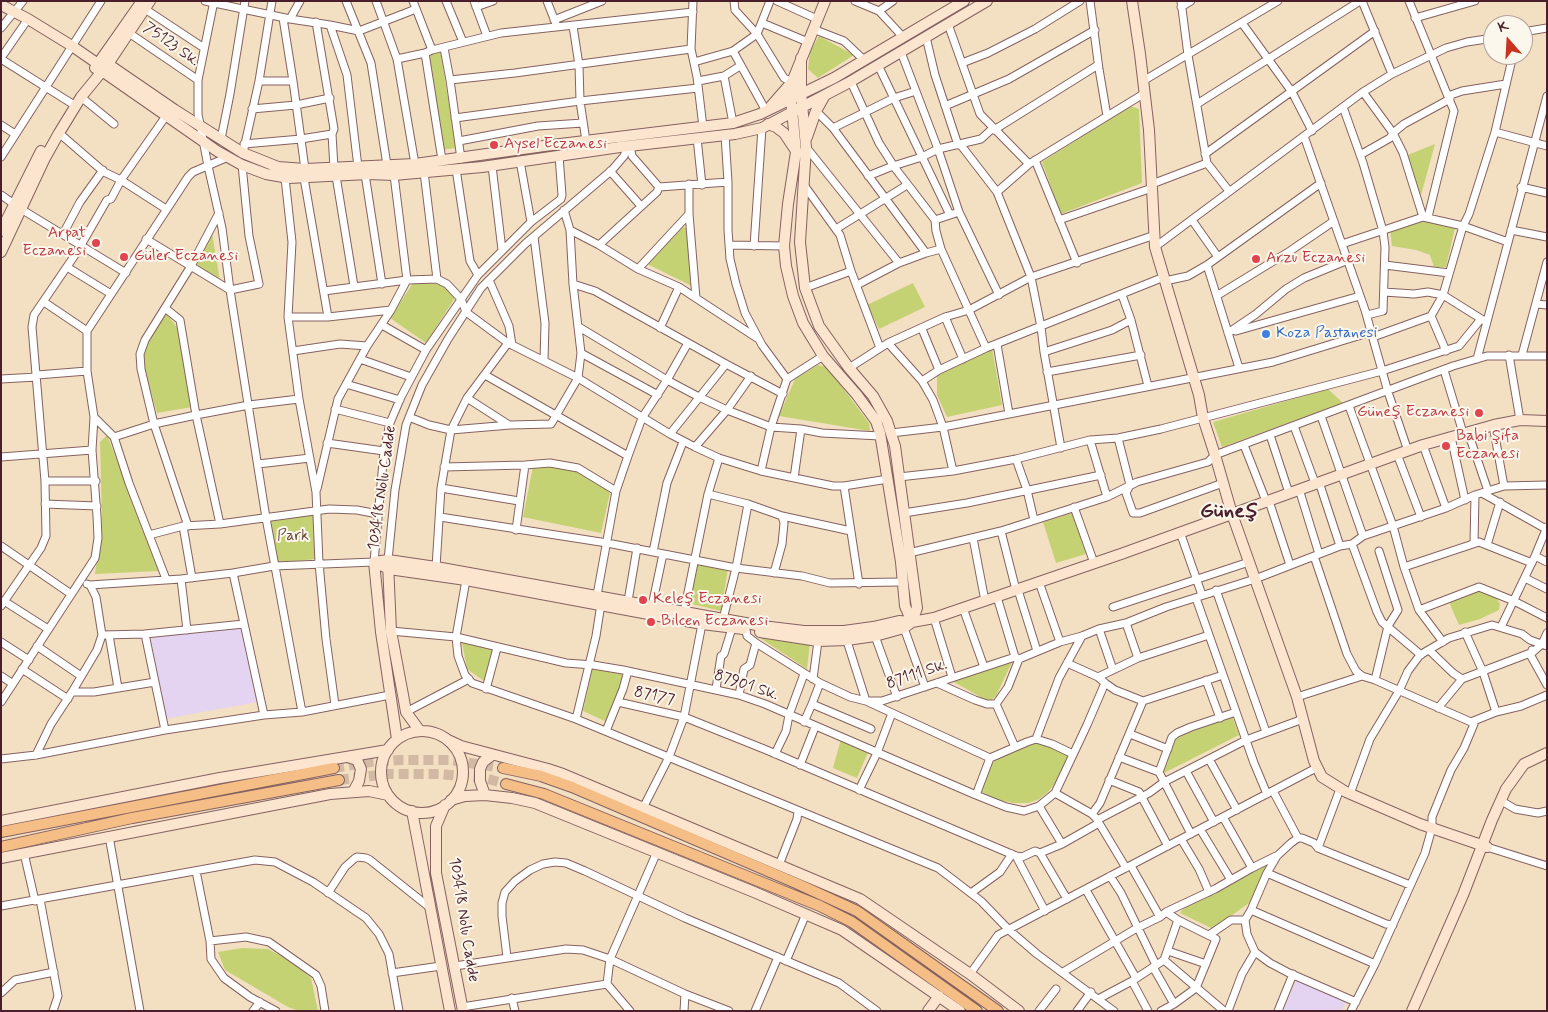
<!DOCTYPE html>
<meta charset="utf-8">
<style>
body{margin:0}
#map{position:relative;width:1548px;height:1012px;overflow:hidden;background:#f3dfc2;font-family:Mynerve,sans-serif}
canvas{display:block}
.frame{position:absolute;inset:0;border:2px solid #4a1f2b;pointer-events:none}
.north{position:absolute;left:1483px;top:15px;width:50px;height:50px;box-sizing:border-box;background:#fbf7ec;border:1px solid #b4a19f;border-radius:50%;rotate:341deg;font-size:14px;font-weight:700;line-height:20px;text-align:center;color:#4a1f2b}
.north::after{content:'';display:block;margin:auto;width:18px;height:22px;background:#c8321e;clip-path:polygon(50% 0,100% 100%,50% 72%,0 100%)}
</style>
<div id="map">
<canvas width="1548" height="1012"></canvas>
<div class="frame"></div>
<div class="north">K</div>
</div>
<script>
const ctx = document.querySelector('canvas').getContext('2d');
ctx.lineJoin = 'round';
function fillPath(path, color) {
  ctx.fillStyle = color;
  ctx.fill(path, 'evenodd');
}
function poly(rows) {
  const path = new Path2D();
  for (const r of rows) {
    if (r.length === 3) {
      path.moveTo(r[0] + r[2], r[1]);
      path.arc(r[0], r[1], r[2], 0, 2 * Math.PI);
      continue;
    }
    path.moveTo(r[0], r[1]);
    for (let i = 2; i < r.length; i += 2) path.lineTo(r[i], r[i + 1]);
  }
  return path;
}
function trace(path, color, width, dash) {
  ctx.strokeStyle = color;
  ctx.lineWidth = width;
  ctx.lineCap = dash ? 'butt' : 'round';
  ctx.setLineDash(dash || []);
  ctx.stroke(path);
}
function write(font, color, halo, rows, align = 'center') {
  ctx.font = font + ' Mynerve,sans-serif';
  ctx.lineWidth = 4;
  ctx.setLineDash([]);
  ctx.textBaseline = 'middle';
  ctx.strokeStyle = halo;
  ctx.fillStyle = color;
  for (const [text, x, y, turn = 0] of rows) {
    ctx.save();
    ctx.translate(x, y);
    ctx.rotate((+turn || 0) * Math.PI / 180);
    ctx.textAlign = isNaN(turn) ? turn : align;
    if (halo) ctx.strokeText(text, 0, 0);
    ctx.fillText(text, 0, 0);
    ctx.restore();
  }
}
fillPath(poly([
 [240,624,257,702,165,719,150,633],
 [1297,978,1348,999,1341,1011,1283,1011]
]), '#e4d3f1');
fillPath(poly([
 [819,36,854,55,818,78,808,69,810,51],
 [440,49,456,148,441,150,427,52],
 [1130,106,1139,109,1142,183,1061,214,1042,162],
 [1435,144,1421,195,1405,156],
 [1418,220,1439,223,1455,228,1446,267,1434,267,1430,255,1416,250,1392,246,1390,230],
 [681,226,688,229,692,286,645,263],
 [212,233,220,281,196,264],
 [413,283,440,284,456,296,426,343,390,318],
 [913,283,925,307,879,329,867,305],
 [167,314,179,330,192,407,157,413,144,368,144,347,159,320],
 [992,348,1002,405,947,417,937,395,937,372],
 [818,365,827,367,869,423,870,431,779,416,795,379],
 [1328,389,1343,403,1222,447,1213,422],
 [107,435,127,486,159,571,95,574,102,519,100,442],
 [533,466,566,467,599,483,610,493,601,533,523,517],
 [313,512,315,559,276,563,269,519],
 [1073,513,1086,554,1056,563,1043,522],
 [696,563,728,569,721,611,688,603],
 [1476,591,1484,591,1496,597,1500,604,1499,610,1480,619,1459,625,1449,602],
 [757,636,810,643,807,669],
 [462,643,495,649,484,681,467,669],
 [1013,660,996,696,991,700,986,700,952,681],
 [593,666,626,672,609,723,583,711],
 [1232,716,1239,735,1164,773,1161,770,1178,735],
 [841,739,869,750,857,778,833,768],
 [1032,742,1044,743,1068,755,1058,780,1048,792,1039,799,1029,803,1014,803,998,800,982,792,983,780,988,765,996,756],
 [1265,862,1266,866,1253,900,1213,929,1180,913,1189,901],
 [242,948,268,949,294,963,311,978,318,1011,299,1011,288,1007,225,970,218,952]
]), '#c5d274');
trace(poly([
 [334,768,370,762,400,760,450,760,503,768],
 [339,780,387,774,439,774,485,778,506,784]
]), '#d1b9a4', 10, [10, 5]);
const street = poly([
 [205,1,290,19,300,1],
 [214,1,198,80,198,114,208,166,222,228,230,290,266,518,302,712],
 [346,1,371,63,387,165],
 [376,1,397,59,415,164],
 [413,1,432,50],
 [446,1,463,42],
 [474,1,487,36],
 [547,1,556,24],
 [693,1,691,49,697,77,703,127],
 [734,1,735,10,757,34,784,78,792,82],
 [777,1,817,19],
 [855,1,879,11,903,37],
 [1090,1,1099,69,1107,116],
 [1181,1,1188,55,1207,163,1229,191],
 [1409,1,1454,111,1428,217],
 [476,7,493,1],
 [1181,7,1191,1],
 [145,9,204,48],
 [879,11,893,1],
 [283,18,293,81,305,169],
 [1415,18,1475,1],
 [290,19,330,25,359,31,416,9],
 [554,20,602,1],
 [316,22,334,129,332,134,334,168],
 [762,23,808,42],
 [1242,23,1292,92,1312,131],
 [948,24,980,114,1029,164],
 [330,25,347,75,358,167],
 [573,26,579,65,580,101,586,141],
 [1,28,23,1],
 [813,29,844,41,864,60],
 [1523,32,1547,28],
 [129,33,198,80],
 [926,37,935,75,958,145],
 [444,48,450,80,461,159],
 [733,51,766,111],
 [901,52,938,149,959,212,935,220,936,231,941,249,986,348],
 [425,53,442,160],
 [1,58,28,19],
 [1,59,71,103],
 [397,59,425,53,432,50,501,33,693,12],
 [694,62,733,51,757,34,770,1],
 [962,63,988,53,1035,29,1080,1],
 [878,65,950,215],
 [1392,74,1446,48,1467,42,1493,38],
 [724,76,733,123],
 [450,80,515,73,691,49],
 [259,81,293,81],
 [698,81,724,76,740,66],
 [1143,81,1278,1],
 [851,82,879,143,895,168,935,220],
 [1363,92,1393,133,1403,153,1423,217],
 [1448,96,1462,91,1506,84],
 [81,97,114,124],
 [1197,104,1360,1],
 [945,106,1009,79,1095,30],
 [1343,107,1363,163,1383,231,1385,247,1383,311,1367,315],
 [252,109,296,105,330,98],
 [816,111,833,128,926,253],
 [455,118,580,101,698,88],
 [1,125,15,134],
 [833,128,894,98,916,91],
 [994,130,1098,65],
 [1495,132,1547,146],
 [59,133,104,172,121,180,166,209],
 [725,135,728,182,728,230,730,259,736,284,745,313,762,345,787,379],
 [1304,136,1365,310,1388,392,1408,451],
 [697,138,702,185],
 [221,139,230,94,245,1],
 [459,141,538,126,583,123],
 [244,144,301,139,332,134],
 [960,144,997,192,1031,277,1041,327,1044,352,1061,448],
 [630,146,632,156,659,187],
 [806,147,899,263],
 [243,153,259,81,272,1],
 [1205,154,1375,31],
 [1360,155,1390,138,1393,133,1404,124,1450,99],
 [1,157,101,1],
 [1035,160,1077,263],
 [520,161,531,222],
 [492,166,502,250],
 [456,169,470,261,478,275],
 [610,171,641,206],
 [424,172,437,279],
 [365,174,382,284],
 [336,176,354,286],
 [868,176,893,166,922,157,938,149,981,139,993,128],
 [285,178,292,242,288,317,299,399,316,492,319,563,326,639,335,705],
 [304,178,328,317],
 [689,184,689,214,696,298],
 [1152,184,1207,163],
 [804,185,840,235,851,271,880,348],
 [1521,187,1547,193],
 [997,192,1029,164,1145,93],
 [1,195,14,204],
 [21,209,126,273],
 [959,212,999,295],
 [1059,220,1152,188],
 [1192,220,1218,257],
 [836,229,907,185],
 [570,230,599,245,638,269,679,287,757,338],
 [1511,230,1547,237],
 [63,234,80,202,103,170],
 [534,237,545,323,544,361],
 [146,239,230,290,259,284,249,236,242,165],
 [1342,244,1423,217,1463,226,1508,242],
 [599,245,657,192,659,187,728,182],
 [729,245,784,246],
 [754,246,762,128],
 [1155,247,1363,92,1392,74,1362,1],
 [1385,265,1449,273],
 [67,267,111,294],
 [638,269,689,214],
 [489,280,509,326,512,345],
 [1165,281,1188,276,1207,265],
 [573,284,595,291,726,364,783,394],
 [857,285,899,263,926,253,941,249],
 [805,288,851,271],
 [324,291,407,280,437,279,447,284,461,299,466,312,508,343,578,378,670,434,695,447,719,458,761,471,833,486,844,486,888,479],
 [1384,292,1414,294,1428,292,1443,295,1483,320],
 [1122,295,1131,320,1148,386],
 [1218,295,1290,251,1334,221],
 [44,302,87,331],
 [1537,304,1547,305],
 [165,308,180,320,196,415,220,524],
 [288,317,328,317,391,310],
 [945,317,963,359],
 [382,325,426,350],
 [579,327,667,380,699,397,727,410,771,427,801,429,822,433,880,436],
 [660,328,679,287],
 [922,329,939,370],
 [1236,331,1360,296],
 [1228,333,1256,314,1286,289,1304,278,1348,260],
 [1373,337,1431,316],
 [888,343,922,381,933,400,943,427,953,471],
 [997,344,1009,414],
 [293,351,340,344,367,346],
 [1446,351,1431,316,1443,295,1463,226,1469,214,1495,132,1513,55],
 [1044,352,1112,330,1131,320],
 [581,353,658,395],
 [1509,355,1520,420],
 [1522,355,1547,262],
 [360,359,411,377],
 [1477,359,1547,96],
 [849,368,888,343,945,317,969,310,1031,277,1155,235],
 [1239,368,1207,265,1321,183],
 [1444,370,1463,433],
 [1047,372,1141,355],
 [37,375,87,371],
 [485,375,628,456],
 [1,379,37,377],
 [922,381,939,370,986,348,1164,277],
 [346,384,400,400],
 [467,398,509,425],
 [1349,406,1393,526,1404,567,1419,610,1443,642],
 [335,409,390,423],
 [1321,416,1363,536],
 [94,417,114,437,129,483,166,579],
 [409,417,429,425,451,430,510,425,551,424,578,378,581,353,573,284,570,230,564,210],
 [1493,425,1504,486],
 [1294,426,1315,483],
 [1468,432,1488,491],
 [891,433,943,427,1273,362,1371,332],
 [670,434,726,364],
 [1270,435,1289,493],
 [114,437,154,424,196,415,249,405,299,399],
 [1451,437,1465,500],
 [1118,438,1130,485,1126,493,1133,513,1140,513,1223,483],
 [1090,440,1107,497],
 [327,443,384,451],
 [1244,445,1266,501],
 [1423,445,1446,508],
 [695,447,727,410,751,376],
 [1397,454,1421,517],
 [1,457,92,450],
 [1016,459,1027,490,1034,520],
 [258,464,310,458],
 [444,467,525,465,550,463,578,468,616,491],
 [761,471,771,427,787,379,823,356],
 [899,477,953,471,1016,459,1090,440,1118,438,1161,429,1382,371,1459,346,1481,319],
 [794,478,801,429],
 [45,481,96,481],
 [1319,482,1340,546],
 [844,486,859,584],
 [441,488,519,501],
 [317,489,338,399,367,346,391,310,407,280,394,175],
 [1299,489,1319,554],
 [1482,493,1546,529],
 [708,494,748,504,782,516,851,531],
 [1269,501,1290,565],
 [45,504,97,506],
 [1074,507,1094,563],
 [904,513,967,503,1101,475],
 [440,517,607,543,736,568,802,576,830,583,902,582],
 [183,526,192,578],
 [188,526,154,424,141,369,140,354,145,340,191,266,219,213],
 [516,530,525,465],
 [1001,531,1016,590],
 [1180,532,1202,595],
 [149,535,183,526,220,524,329,509,357,510,378,514],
 [973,538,985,601],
 [1474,543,1475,495],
 [1352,544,1377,612,1382,622,1421,655],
 [1487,545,1500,502],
 [1,546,71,594],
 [653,552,667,483,683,442],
 [909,553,1001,531,1107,497,1137,482,1208,462,1215,455,1453,366,1487,356,1547,356],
 [1314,556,1347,654,1356,671,1362,676,1375,680,1471,722],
 [1535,556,1547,562],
 [388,560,395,490,406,425,422,385,448,339,481,288,525,244,612,170,624,156,628,146],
 [436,567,441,488,451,430,467,398,508,343],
 [1404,567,1479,542,1532,563],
 [233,573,264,715],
 [774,573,782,544,784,523,782,516],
 [1525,578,1547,589],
 [181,579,187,630],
 [466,580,456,637,458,656,465,675,472,683,576,719,938,868,981,901,1009,930,1037,954,1114,1011],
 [1039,582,1060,642],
 [90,585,181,579,233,573,274,566,374,562,384,451,390,423,401,397,426,350,478,275,531,222,561,199,562,195,559,156],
 [1018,590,1037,651],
 [1216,590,1266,732],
 [597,595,616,491,628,456,642,418,667,380,688,343],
 [997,597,1015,657],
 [1196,598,1254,763,1267,794],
 [4,601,48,629],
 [628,601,637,548],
 [1,606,41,548,46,536,45,481,32,327,34,315,77,252,107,200,111,199,121,180,166,116],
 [652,606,663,554],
 [1113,607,1249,562],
 [963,608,984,667],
 [1419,610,1479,587,1514,601,1547,618],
 [684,612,708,494,719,458],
 [934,618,952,677],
 [723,619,736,568,748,504],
 [1126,623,1138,658],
 [1501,627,1535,556,1547,527],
 [904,628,925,687],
 [1099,629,1113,670],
 [746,630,747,636,756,643,820,683,850,697,866,701,882,701,1015,657,1019,659,1060,642,1082,636,1099,629,1126,623,1166,607,1255,579,1340,546,1352,544,1363,536,1446,508,1475,495,1504,486,1547,485],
 [391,631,456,637,566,663,593,665,623,670,739,695,765,704,976,795,990,758],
 [1465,632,1483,672,1496,712],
 [145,634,165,730],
 [102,635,145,634,244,624],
 [109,635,118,688],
 [875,636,897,697],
 [846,638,866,701,990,758,1027,742,1036,739,1059,678,1082,636],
 [1,642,29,660],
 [37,646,81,676],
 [1429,650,1453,673,1462,679],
 [1532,650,1531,656,1547,685],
 [1067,663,1098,677],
 [22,669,68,699],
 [1,676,13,684],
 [813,679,818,641],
 [1206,680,1220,718],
 [1375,680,1388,626,1398,610,1379,551],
 [937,683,975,700,987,704,996,704,1008,687,1019,659],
 [1105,683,1115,690,1143,701,1223,675],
 [486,689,497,648],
 [716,689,721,656,724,654,732,628],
 [72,692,94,692,155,682],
 [739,695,744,669,750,665,756,643],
 [1297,697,1362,676],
 [1,702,95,558,98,538,97,516,92,450,94,417,87,371,87,331,188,177,193,172,228,157],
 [618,702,684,717,764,749,1016,856,1022,857,1035,851,1040,853,1062,844,1099,823,1097,820,1149,793,1164,782,1246,740,1303,719],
 [812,704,820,683],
 [996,704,1015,747],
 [1438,708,1462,679,1533,652,1542,644,1547,633],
 [406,712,469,679],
 [576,719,596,636,601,604],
 [804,722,812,704,871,729],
 [606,731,623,689,628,671],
 [1130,734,1168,749],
 [1036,739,1052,744,1073,754],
 [775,754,786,731,789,715,804,674],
 [36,755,51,724,72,692,97,650,102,635,96,597,90,585,87,584],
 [1119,757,1159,772],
 [1,759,36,755,165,730,264,715,302,712,390,695],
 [1209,759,1237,810],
 [800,765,815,727],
 [1186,771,1214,822],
 [1109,780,1139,792,1168,846],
 [859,790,877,753,892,713],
 [1273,791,1298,838],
 [1055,793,1092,814,1095,817],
 [1350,794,1370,739,1399,691,1408,671,1420,655,1449,638,1492,625,1522,634,1530,640,1547,646],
 [976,795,1006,807,1024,811,1039,806,1055,793,1087,725,1105,683,1098,677,1138,658,1209,635],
 [1505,803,1515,809,1538,813,1547,811],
 [1039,806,1062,844],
 [643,808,669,757,684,717,702,624],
 [1092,814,1100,803,1143,701],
 [1099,823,1126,868],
 [1200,829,1231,880],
 [1191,834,1159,772,1172,737,1177,733,1191,727,1236,712],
 [109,836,140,1011],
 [1181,839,1199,869,1209,892],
 [1487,847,1547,866],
 [1318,848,1340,789],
 [24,853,35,901],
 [1040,853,1067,899],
 [1016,856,1045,911],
 [779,865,797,819,798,811],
 [1131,866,1160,917,1166,912,1178,920,1216,939,1196,988,1174,1004,1161,1011],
 [1252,868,1276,856],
 [196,871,210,941,211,959,224,978,250,997,276,1011],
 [1267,873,1386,924,1393,925],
 [1110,876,1121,893,1156,965],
 [1086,890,1136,978],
 [328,893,345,867,354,859,357,857,366,858,370,860,429,907],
 [971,893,1000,872,1012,854],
 [40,899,58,996,53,1011],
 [1,906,255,860,275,862,313,882,366,918,379,934,389,954,399,1011],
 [1251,910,1245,920,1247,934,1255,952],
 [1166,912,1215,889,1252,868,1223,817],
 [1209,935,1231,920,1245,920],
 [210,941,246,937,269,942,316,975,321,986,325,1011],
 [1168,951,1206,964],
 [507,957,502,916,502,903,505,892,515,881,530,870,543,864,555,862,566,863,585,871,685,918,839,983,877,1011],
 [1164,960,1224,1011],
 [786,961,806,914],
 [1375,964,1251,910,1267,873,1277,856,1291,843,1298,838,1302,838,1314,843,1318,848,1410,885],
 [455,966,566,949,583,950,610,959,685,994,729,1011],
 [1153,967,1174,1004],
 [1063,972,1137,928,1160,917],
 [392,973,441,966],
 [970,974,998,935,1318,767],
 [1132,981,1148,1011],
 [607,984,610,959,657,852],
 [1,993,15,980,54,972],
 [512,998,515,1011],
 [1100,998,1132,981,1164,960,1178,920],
 [462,1007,607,984,630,1011],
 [253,1011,260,1002],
 [684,1011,685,994],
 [755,1011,778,957],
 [1039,1011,1056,989],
 [1077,1011,1091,992],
 [1228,1011,1242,974,1255,952,1270,963,1289,973,1356,1002],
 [1278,1011,1293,974],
 [1351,1011,1375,964,1425,853,1432,828,1432,817,1451,770,1464,748,1474,724,1471,722,1496,712,1521,706,1547,695]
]);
const secondary = poly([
 [825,1,792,82,791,99,796,152,788,204,784,246,786,266,793,296,803,323,823,356,857,395,876,421,880,433,901,562,905,606,912,622],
 [1132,1,1140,54,1149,130,1155,247,1199,395,1203,418,1215,455,1232,514,1297,697,1314,761,1322,777,1346,792,1420,824,1487,847],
 [1,5,28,19,72,46,98,64,102,71,217,151,242,165,266,174,289,178,368,174,394,175,482,167,620,147,735,134,762,128,848,83,987,1],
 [98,64,108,64,175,110,243,153,278,167,305,169,415,164,544,146,733,123,760,114,834,78,964,1],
 [95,68,142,1],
 [771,106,792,82],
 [768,124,776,127,784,133,796,151],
 [807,137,816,111,825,95],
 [1,231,41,151],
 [1,252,45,158,59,133,81,97,108,64,150,1],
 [374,562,388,560,436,567,762,626,804,631,844,631,873,627,899,621,912,622,934,618,1121,554,1423,445,1494,425,1520,420,1547,421],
 [374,562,389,569,466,580,702,624,743,629],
 [374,562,381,632,397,739],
 [388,563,391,631,403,695,406,712,420,731],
 [760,632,818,641,847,640,875,636,904,628,912,622,917,608,895,446,887,421,873,396,849,368,819,326,805,288,800,242,806,147,801,93,801,58],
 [422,772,41],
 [448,740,461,746,548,769,563,774,860,899,970,974,1019,1011],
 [348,757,357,760,361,769,359,781,353,792],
 [485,795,480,781,480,769,483,762,492,755],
 [451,800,465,796,485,795,512,798,535,803,754,892,842,930,960,1011],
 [445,805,436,826,436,873,463,1011],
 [412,811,450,1011],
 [1,821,220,778,388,750],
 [1,858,330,794,369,791,388,795],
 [928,1011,939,996],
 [1412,1011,1463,895,1492,820,1506,789,1524,764,1547,753]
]);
const primary = poly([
 [503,768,541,776,572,787,798,884,857,911,998,1011],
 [506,784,544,794,820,906,852,922,977,1011],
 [1,832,334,768],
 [1,847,132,818,339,780]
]);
trace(street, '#856260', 9);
trace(secondary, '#856260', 12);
trace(primary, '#856260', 12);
trace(street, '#fff', 7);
trace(secondary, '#fbe5cf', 10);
trace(primary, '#f6be87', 10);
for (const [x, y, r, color] of [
 [494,145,5,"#e0444e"],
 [96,243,5,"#e0444e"],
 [124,257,5,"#e0444e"],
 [1256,259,5,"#e0444e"],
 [1266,334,5,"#3f7fe0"],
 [1479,413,5,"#e0444e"],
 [1446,446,5,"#e0444e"],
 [643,600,5,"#e0444e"],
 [651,622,5,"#e0444e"]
]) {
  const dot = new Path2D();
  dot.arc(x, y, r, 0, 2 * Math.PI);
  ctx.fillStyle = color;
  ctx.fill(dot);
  trace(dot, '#fbf7ec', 2);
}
write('16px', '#4a1f2b', '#fbf7ec', [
 ["75123 Sk.",171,45,35],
 ["103418 Nolu Cadde",383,488,-82],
 ["87111 Sk.",917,675,-19],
 ["87901 Sk.",746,686,18],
 ["87177",654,697,13],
 ["103418 Nolu Cadde",463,920,81]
]);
write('16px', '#be3a42', '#fbf7ec', [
 ["Aysel Eczanesi",504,145],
 ["Arpat",86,234,"right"],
 ["Eczanesi",86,252,"right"],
 ["Güler Eczanesi",134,257],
 ["Arzu Eczanesi",1266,259],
 ["Güneş Eczanesi",1469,413,"right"],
 ["Babi Şifa",1456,437],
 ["Eczanesi",1456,455],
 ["Keleş Eczanesi",653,600],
 ["Bilcen Eczanesi",661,622]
], 'left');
write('16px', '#366cbe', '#fbf7ec', [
 ["Koza Pastanesi",1276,334]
], 'left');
write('16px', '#694c3d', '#fbf7ec', [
 ["Park",293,537]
]);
write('bold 21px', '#4a1f2b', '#fbf7ec', [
 ["Güneş",1229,513]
]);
</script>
